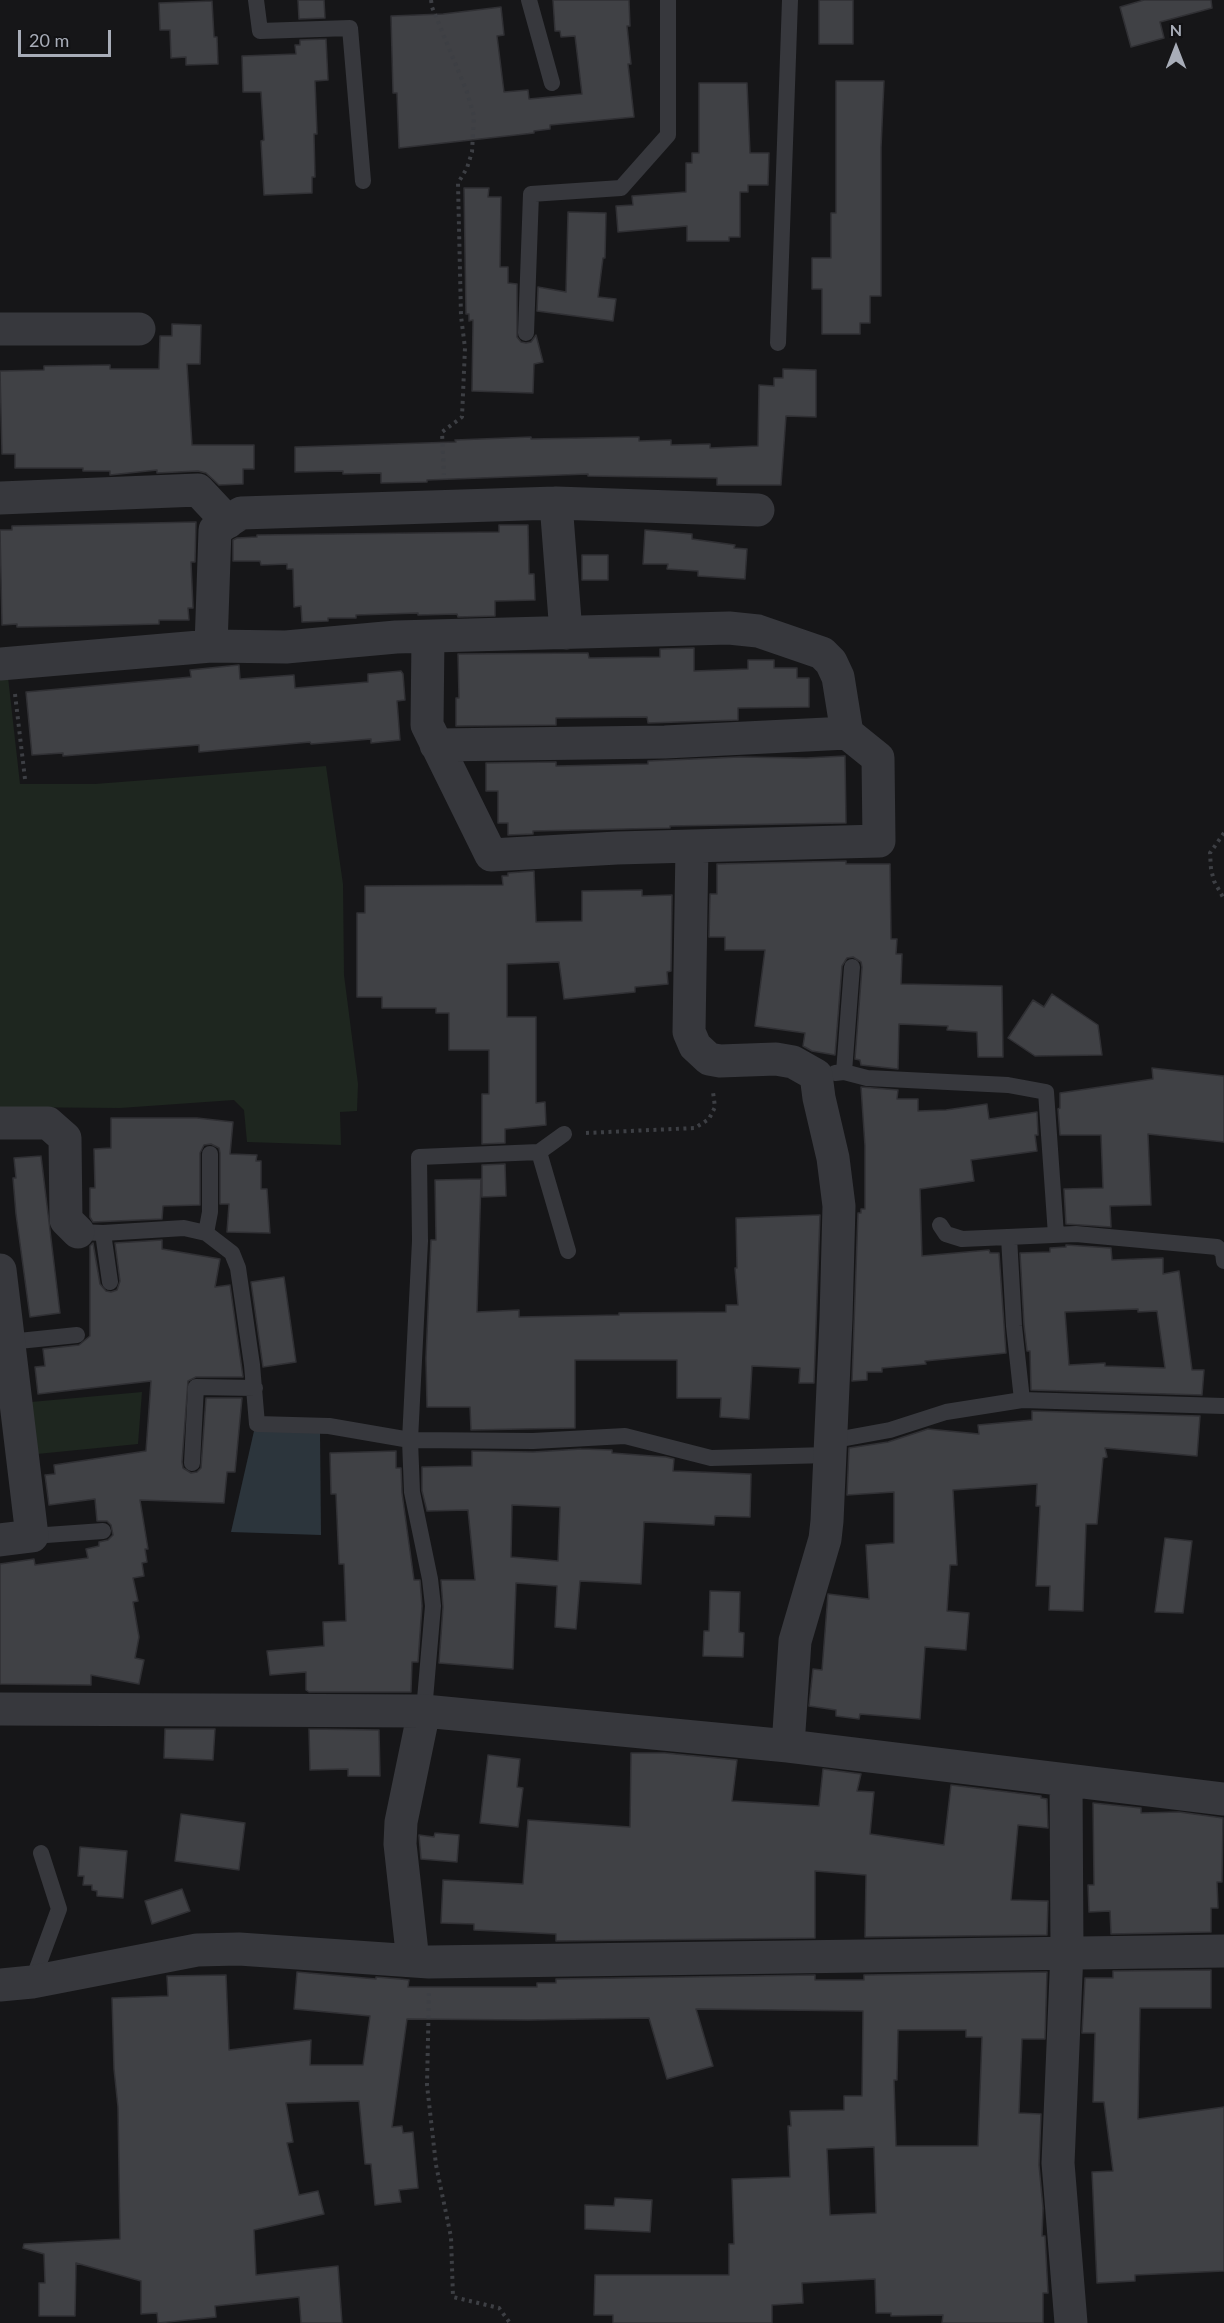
<!DOCTYPE html>
<style>
body{margin:0}
#map{position:relative;width:1224px;height:2323px;overflow:hidden;background:#161618;font-family:Lato,sans-serif}
canvas{display:block}
.north{position:absolute;left:1146px;top:18px;width:60px;height:60px;-webkit-text-stroke:4px #111113;paint-order:stroke;rotate:0deg;font-size:16px;font-weight:700;line-height:24px;text-align:center;color:#a8adb8}
.north::after{content:'';display:block;margin:auto;width:21px;height:27px;background:#a8adb8;clip-path:polygon(50% 0,100% 100%,50% 72%,0 100%)}
.scale{position:absolute;left:18px;top:30px;width:93px;height:27px;box-sizing:border-box;border:3px solid #a8adb8;border-top:0;padding-left:8px;font-size:18px;line-height:21px;white-space:nowrap;color:#a8adb8;-webkit-text-stroke:4px #111113;paint-order:stroke}
</style>
<div id="map">
<canvas width="1224" height="2323"></canvas>
<div class="north">N</div>
<div class="scale">20 m</div>
</div>
<script>
const ctx = document.querySelector('canvas').getContext('2d');
ctx.lineJoin = 'round';
function fillPath(path, color) {
  ctx.fillStyle = color;
  ctx.fill(path, 'evenodd');
}
function poly(rows) {
  const path = new Path2D();
  for (const r of rows) {
    path.moveTo(r[0], r[1]);
    for (let i = 2; i < r.length; i += 2) path.lineTo(r[i], r[i + 1]);
  }
  return path;
}
function trace(path, color, width, dash) {
  ctx.strokeStyle = color;
  ctx.lineWidth = width;
  ctx.lineCap = dash ? 'butt' : 'round';
  ctx.setLineDash(dash || []);
  ctx.stroke(path);
}
fillPath(poly([
 [8,677,20,784,95,784,326,766,343,884,344,975,358,1084,357,1111,340,1112,341,1145,247,1142,244,1110,234,1100,120,1108,0,1107,0,678],
 [142,1392,138,1444,37,1454,31,1402]
]), '#1e261f');
fillPath(poly([
 [254,1431,320,1432,321,1535,231,1532]
]), '#2c353c');
const building = poly([
 [298,0,324,0,325,18,299,19,298,0],
 [553,0,629,0,630,26,627,26,631,64,628,64,634,117,550,125,550,129,534,131,534,133,399,148,397,93,393,93,391,16,443,14,501,7,504,35,497,36,504,92,528,90,529,99,582,94,575,36,561,37,560,31,555,31,553,0],
 [819,0,853,0,853,44,819,44,819,0],
 [1144,0,1211,0,1212,8,1160,22,1164,38,1131,47,1120,7,1144,0],
 [212,1,214,37,217,37,218,64,186,65,186,57,171,58,170,30,160,30,159,3,212,1],
 [326,39,328,80,315,81,317,134,314,134,315,177,312,177,312,193,264,195,261,141,264,140,261,92,243,92,242,56,296,54,295,45,300,45,300,40,326,39],
 [836,81,884,81,881,148,881,296,870,296,870,323,860,323,860,334,822,334,822,289,812,289,812,258,831,258,831,213,836,213,836,81],
 [699,83,747,83,750,153,769,153,768,185,748,185,748,192,740,192,740,237,729,237,729,241,687,241,687,226,618,232,616,206,633,205,632,196,686,192,686,163,692,163,692,153,699,153,699,83],
 [464,188,489,188,488,197,501,197,500,267,508,267,508,283,517,284,517,337,521,342,526,343,531,342,536,335,543,362,534,364,533,393,472,391,473,320,469,321,469,314,466,314,464,188],
 [568,212,606,213,605,258,603,258,598,297,616,299,613,321,537,311,538,287,566,292,568,212],
 [172,324,201,325,200,364,187,364,192,445,254,445,254,469,243,469,243,484,219,485,206,473,198,471,157,473,157,470,110,475,110,471,83,471,83,468,15,468,15,454,2,454,0,371,44,370,44,366,110,365,110,369,159,369,160,336,172,336,172,324],
 [783,369,816,370,816,417,786,416,781,485,717,485,717,478,588,476,588,474,427,480,427,482,381,483,381,473,343,474,343,471,295,472,295,447,456,442,455,440,531,437,531,439,639,437,639,441,671,440,671,445,710,444,710,448,758,446,759,385,774,386,774,378,783,378,783,369],
 [196,522,195,562,191,562,193,608,188,608,189,620,159,620,159,624,79,626,17,627,17,624,2,625,0,530,12,530,12,526,196,522],
 [499,525,528,525,529,574,534,574,535,600,495,601,495,616,458,617,457,614,418,615,418,613,356,615,356,618,328,618,328,621,302,622,301,606,294,607,293,569,287,569,287,564,261,565,260,561,233,561,233,540,237,538,257,537,257,535,499,532,499,525],
 [645,530,692,534,692,539,735,545,734,548,747,549,745,579,698,576,698,571,667,569,668,564,643,564,645,530],
 [582,555,608,555,608,580,582,580,582,555],
 [694,648,694,671,748,669,748,660,774,660,774,668,797,668,797,678,809,678,809,707,738,708,738,720,648,723,647,717,556,718,556,725,456,726,456,698,459,698,458,654,588,653,589,658,660,657,660,649,694,648],
 [239,665,240,679,294,675,295,688,368,682,368,674,401,671,403,674,405,700,397,701,400,740,371,743,371,739,311,744,310,742,199,752,199,745,63,756,63,753,32,755,26,692,191,677,190,670,239,665],
 [845,756,846,823,670,826,670,828,533,831,533,834,508,835,508,823,498,823,498,791,486,791,486,763,556,762,556,766,648,764,648,761,739,757,806,758,845,756],
 [846,861,846,864,890,864,891,939,897,939,896,954,902,954,901,984,1002,986,1003,1057,978,1057,977,1032,947,1030,948,1026,899,1024,898,1069,861,1065,860,1060,855,1059,862,967,861,962,853,957,847,958,842,966,835,1055,812,1051,803,1046,805,1033,755,1026,765,950,725,950,725,937,709,937,710,894,717,894,717,864,846,861],
 [534,871,536,922,582,921,582,891,642,890,642,896,672,895,671,971,667,972,668,984,635,987,635,992,564,999,559,962,507,964,507,1017,536,1017,536,1103,545,1102,546,1125,505,1129,505,1143,482,1144,482,1094,489,1094,489,1050,449,1050,449,1013,436,1013,436,1008,382,1008,382,997,357,997,357,913,365,913,365,886,503,885,502,876,508,876,508,873,534,871],
 [1052,994,1098,1025,1102,1055,1035,1056,1008,1038,1033,1000,1044,1007,1052,994],
 [1152,1068,1224,1076,1224,1142,1148,1134,1151,1205,1110,1206,1111,1227,1066,1224,1064,1189,1103,1188,1101,1135,1060,1135,1058,1109,1060,1108,1060,1093,1153,1079,1152,1068],
 [861,1087,898,1090,897,1099,918,1099,918,1111,946,1110,987,1104,989,1119,1037,1112,1038,1135,1035,1135,1037,1151,971,1160,974,1181,920,1189,922,1256,989,1250,990,1253,999,1253,1006,1353,925,1361,926,1364,882,1368,882,1372,867,1372,867,1380,852,1381,858,1213,861,1213,861,1209,865,1209,865,1146,861,1087],
 [111,1118,197,1118,233,1122,230,1154,257,1155,256,1161,261,1161,261,1189,267,1189,270,1233,227,1232,229,1204,220,1204,220,1153,219,1148,211,1144,204,1145,200,1153,200,1205,163,1206,162,1219,93,1222,90,1217,90,1188,95,1188,94,1149,111,1148,111,1118],
 [41,1156,60,1313,30,1317,16,1214,13,1178,16,1178,14,1158,41,1156],
 [505,1164,506,1196,482,1197,482,1165,505,1164],
 [481,1179,477,1312,519,1310,519,1317,619,1315,619,1313,726,1312,726,1305,738,1305,735,1268,737,1268,736,1218,820,1215,814,1383,799,1383,800,1368,752,1366,749,1419,720,1417,721,1398,677,1398,677,1360,575,1360,575,1428,471,1430,470,1407,427,1407,426,1358,431,1240,436,1240,435,1180,481,1179],
 [162,1240,162,1249,220,1259,215,1287,230,1285,243,1377,196,1377,188,1381,182,1462,183,1468,191,1473,197,1472,201,1468,206,1398,242,1398,235,1472,227,1472,224,1503,140,1500,148,1549,145,1549,147,1562,142,1563,144,1576,133,1578,138,1601,133,1602,139,1637,135,1658,144,1660,139,1684,91,1675,91,1685,0,1684,0,1564,34,1559,35,1565,88,1558,86,1549,99,1546,99,1542,108,1540,113,1535,111,1525,107,1521,97,1521,95,1499,49,1505,45,1475,55,1474,54,1465,146,1451,151,1381,38,1394,35,1367,45,1366,43,1349,79,1345,90,1336,90,1246,93,1243,100,1284,106,1291,111,1292,117,1290,120,1281,115,1243,162,1240],
 [1066,1245,1111,1248,1112,1260,1163,1258,1163,1274,1179,1271,1192,1370,1204,1370,1202,1395,1031,1390,1030,1351,1027,1351,1024,1325,1020,1253,1050,1252,1050,1248,1066,1247,1066,1245],
 [1138,1309,1138,1312,1157,1311,1165,1368,1105,1366,1105,1363,1069,1365,1065,1312,1138,1309],
 [284,1277,296,1362,263,1367,251,1282,284,1277],
 [1032,1411,1200,1416,1197,1456,1105,1448,1107,1457,1103,1458,1097,1524,1086,1524,1083,1611,1049,1610,1050,1586,1036,1586,1040,1506,1036,1506,1037,1484,953,1490,957,1565,950,1565,947,1611,969,1613,966,1650,925,1647,920,1719,860,1714,859,1719,836,1716,836,1710,809,1706,813,1669,822,1670,828,1594,869,1599,866,1545,894,1543,894,1492,847,1495,849,1448,888,1442,928,1429,979,1434,978,1425,1032,1420,1032,1411],
 [581,1449,612,1450,612,1453,666,1457,674,1459,673,1471,751,1474,750,1517,715,1516,714,1525,644,1522,641,1584,580,1581,576,1629,555,1627,557,1586,516,1583,513,1669,439,1663,443,1607,441,1580,475,1580,468,1510,427,1511,422,1491,422,1467,472,1466,472,1451,533,1452,581,1449],
 [512,1505,560,1507,558,1561,511,1557,512,1505],
 [396,1451,396,1468,401,1468,402,1493,414,1580,420,1580,422,1606,418,1662,412,1662,411,1692,309,1692,306,1690,306,1672,270,1675,267,1651,324,1646,323,1622,346,1621,344,1564,339,1564,336,1494,331,1494,330,1453,396,1451],
 [1165,1538,1192,1541,1183,1613,1155,1612,1165,1538],
 [710,1591,740,1592,739,1632,744,1633,743,1657,703,1656,704,1631,709,1631,710,1591],
 [165,1729,215,1729,213,1760,164,1758,165,1729],
 [309,1729,379,1730,380,1776,348,1776,348,1769,310,1770,309,1729],
 [631,1753,665,1753,737,1760,732,1801,819,1806,823,1769,861,1774,857,1791,874,1792,870,1834,944,1845,951,1785,1041,1796,1041,1798,1047,1799,1048,1828,1018,1825,1011,1900,1048,1901,1047,1935,865,1937,866,1875,815,1871,815,1938,556,1941,556,1934,474,1930,474,1924,441,1923,443,1880,523,1884,528,1820,630,1827,631,1753],
 [488,1755,520,1759,517,1787,523,1788,518,1827,480,1823,488,1755],
 [1093,1803,1141,1808,1141,1813,1179,1812,1223,1818,1222,1882,1217,1882,1218,1908,1211,1908,1211,1932,1111,1934,1110,1911,1089,1912,1088,1885,1094,1885,1093,1803],
 [181,1814,245,1823,239,1870,175,1861,181,1814],
 [435,1833,459,1835,457,1862,421,1859,419,1835,434,1837,435,1833],
 [80,1847,127,1851,123,1898,97,1896,97,1891,92,1890,92,1885,83,1885,84,1876,78,1876,80,1847],
 [182,1889,190,1911,152,1924,145,1901,182,1889],
 [1211,1970,1211,2008,1140,2008,1138,2119,1224,2107,1224,2271,1135,2275,1135,2281,1097,2283,1092,2172,1113,2171,1104,2102,1093,2102,1095,2033,1082,2033,1085,1978,1113,1978,1113,1971,1211,1970],
 [297,1972,376,1979,376,1977,400,1979,409,1980,408,1987,537,1987,537,1983,556,1983,556,1979,815,1975,815,1980,864,1980,864,1975,1047,1972,1045,2039,1022,2039,1019,2113,1041,2114,1039,2165,1043,2208,1042,2236,1045,2236,1048,2293,1043,2293,1043,2323,942,2323,943,2315,891,2316,891,2313,876,2313,875,2279,802,2283,803,2303,772,2305,772,2323,613,2323,613,2315,594,2315,595,2275,729,2275,729,2244,734,2244,732,2179,790,2177,788,2126,791,2126,790,2111,844,2110,844,2096,862,2096,863,2011,696,2009,713,2066,667,2079,649,2018,528,2020,407,2019,392,2127,402,2126,403,2133,413,2132,418,2188,399,2190,401,2202,375,2205,371,2164,365,2164,359,2101,286,2103,293,2142,287,2143,299,2195,318,2191,324,2214,254,2230,256,2275,338,2266,342,2323,301,2323,299,2297,215,2306,216,2317,158,2323,157,2313,141,2314,141,2281,76,2263,75,2316,39,2316,39,2283,45,2283,44,2254,23,2248,24,2244,120,2239,118,2107,114,2069,112,1998,168,1996,167,1976,226,1975,229,2050,311,2040,310,2065,363,2065,370,2016,294,2009,297,1972],
 [898,2030,966,2030,966,2037,982,2037,978,2146,896,2146,894,2080,897,2080,898,2030],
 [874,2147,876,2213,830,2215,827,2149,874,2147],
 [615,2198,652,2200,650,2232,585,2229,585,2205,614,2206,615,2198]
]);
fillPath(building, '#404145');
trace(building, '#303034', 1.5);
trace(poly([
 [431,0,432,7,467,92,474,116,472,152,467,168,458,183,461,316,465,348,462,417,442,432,444,475],
 [15,694,25,779],
 [1224,833,1210,853,1211,869,1214,881,1224,899],
 [586,1133,695,1128,709,1119,715,1107,713,1092],
 [429,1993,427,2085,436,2165,451,2237,453,2297,499,2308,510,2323]
]), '#3d3f44', 4, [3, 4.5]);
trace(poly([
 [256,0,260,31,350,28,363,181],
 [529,0,552,83],
 [526,333,531,194,621,188,668,135,668,0],
 [778,343,790,0],
 [844,1072,867,1078,1008,1085,1046,1092,1056,1235],
 [835,1073,844,1072,852,967],
 [539,1152,568,1251],
 [940,1225,946,1234,962,1239,1076,1234,1217,1247,1223,1252,1224,1261],
 [78,1232,103,1233,184,1228,206,1233,210,1212,210,1154],
 [103,1233,110,1282],
 [206,1233,232,1253,238,1268,252,1365,257,1424,329,1426,410,1440,533,1441,625,1436,711,1458,829,1455],
 [1009,1237,1014,1326,1022,1400],
 [9,1342,77,1335],
 [830,1441,890,1430,946,1412,1022,1400,1224,1406],
 [192,1463,196,1387,255,1388],
 [32,1536,103,1531],
 [424,1711,433,1606,430,1579,412,1492,410,1440,420,1241,419,1157,539,1152,564,1134],
 [32,1982,59,1909,41,1853]
]), '#37383d', 16);
trace(poly([
 [0,329,139,329],
 [0,498,198,490,228,522],
 [556,503,566,633],
 [211,646,215,530,241,513,556,503,758,510],
 [0,664,211,646,286,647,396,637,729,628,758,631,822,653,831,662,838,677,847,733,878,758,879,841,617,848,491,855,427,725,428,637],
 [436,745,665,742,847,733],
 [692,846,689,1032,695,1046,709,1059,720,1061,776,1059,793,1062,816,1075,819,1098,833,1158,839,1206,836,1319,827,1521,825,1539,795,1641,788,1746],
 [0,1123,48,1123,65,1138,66,1220,78,1232],
 [0,1270,32,1536,0,1540],
 [0,1709,424,1711,788,1746,1224,1799],
 [1066,1781,1067,1952,1058,2163,1071,2323],
 [413,1961,400,1844,401,1822,424,1711],
 [0,1985,32,1982,197,1950,239,1949,429,1962,1224,1951]
]), '#37383d', 33);
</script>
